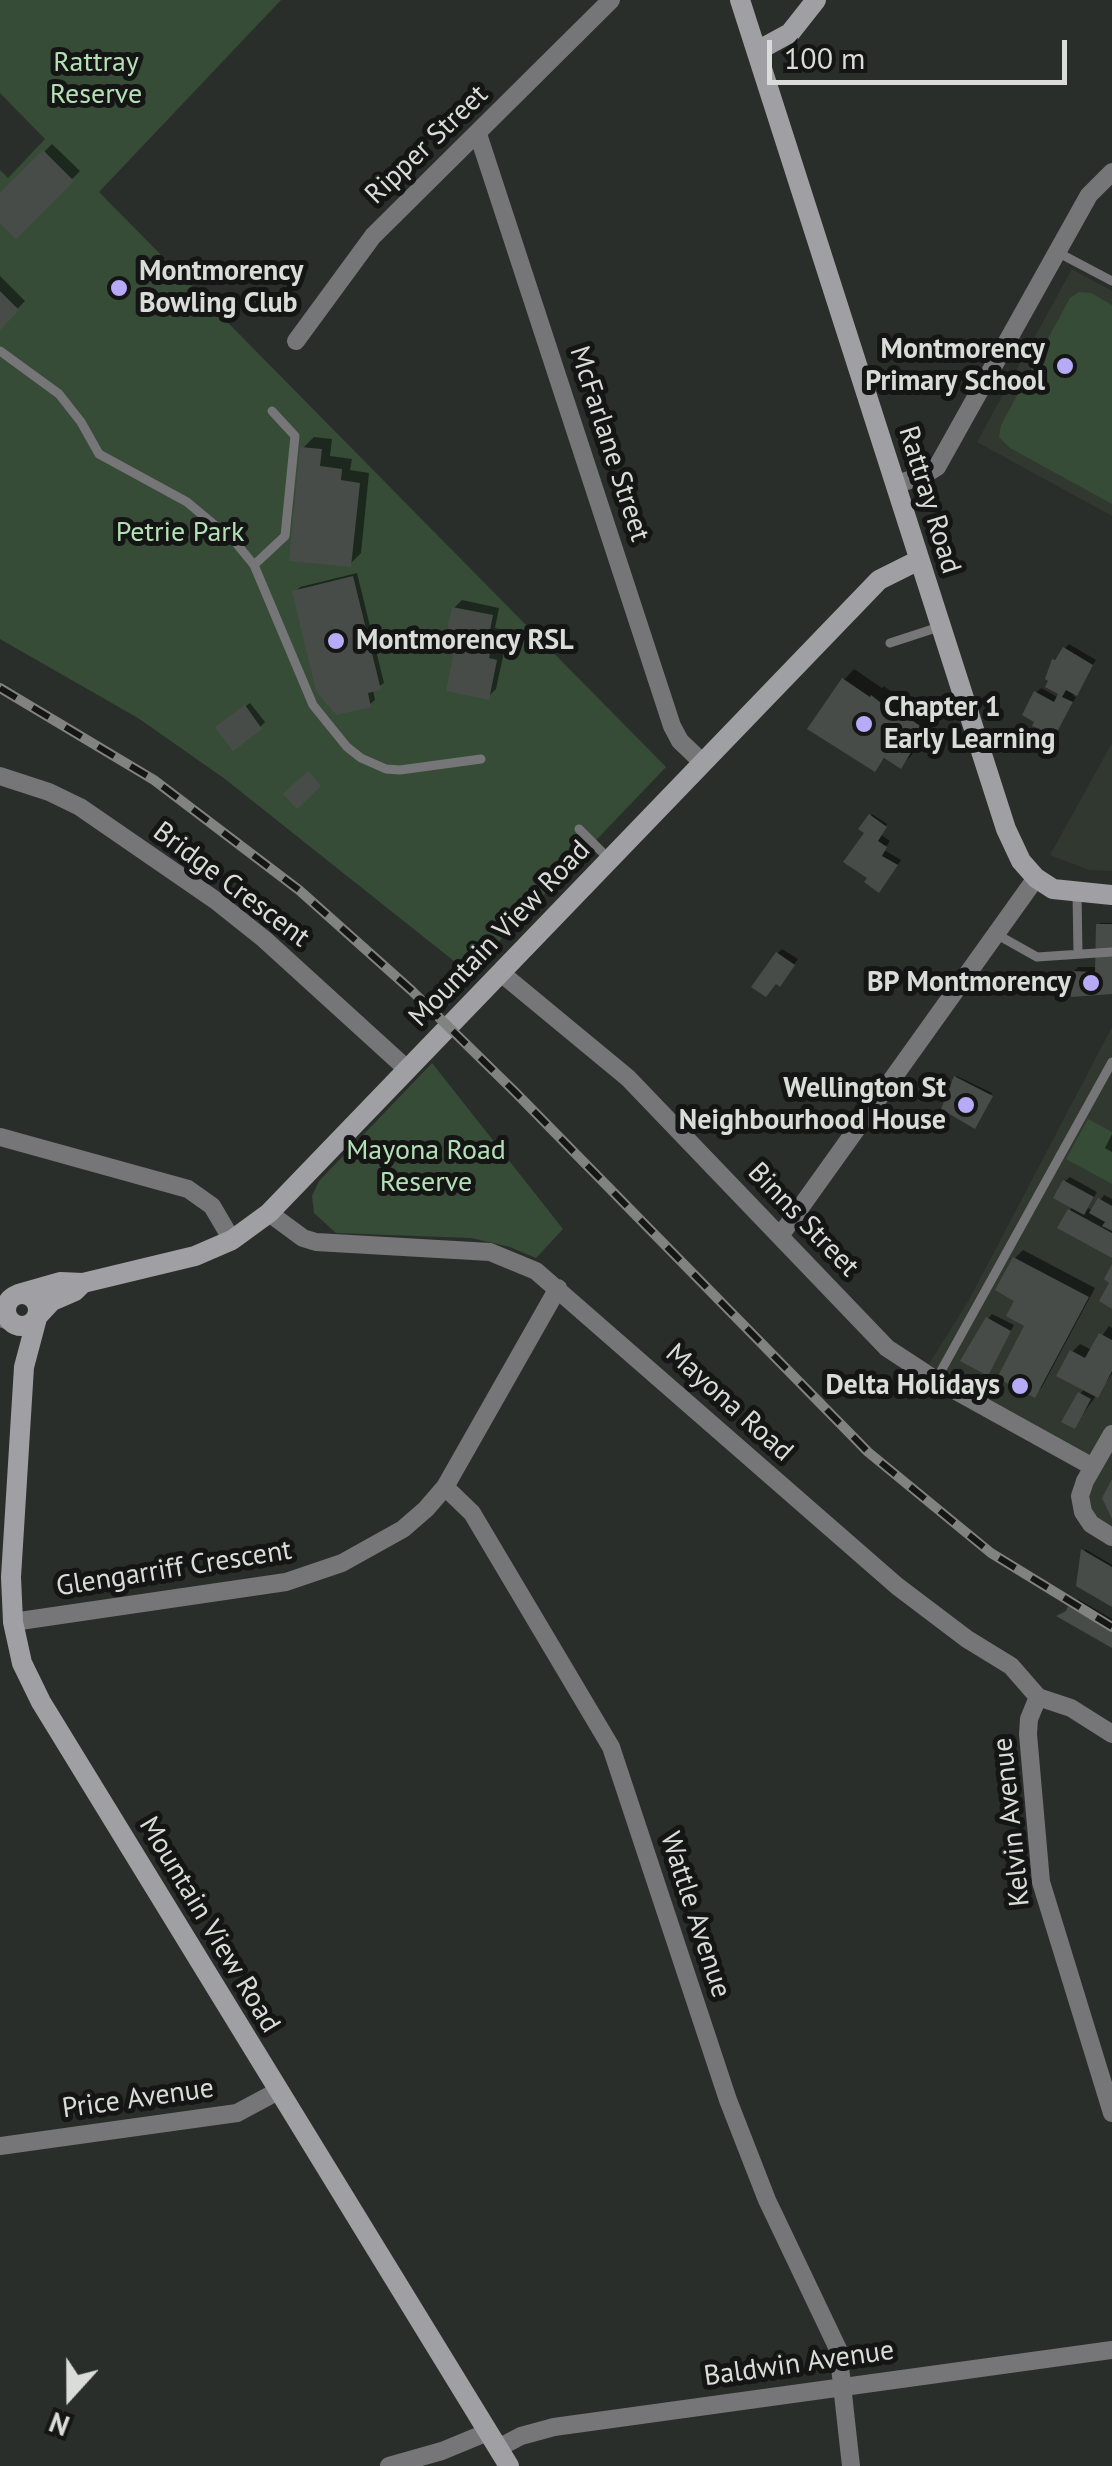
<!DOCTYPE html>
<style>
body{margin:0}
#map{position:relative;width:1112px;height:2466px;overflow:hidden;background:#2a2e2a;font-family:"PT Sans",sans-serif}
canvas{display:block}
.north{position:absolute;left:20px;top:2346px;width:100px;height:100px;-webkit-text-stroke:8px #141514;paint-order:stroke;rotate:201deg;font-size:28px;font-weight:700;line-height:40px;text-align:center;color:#dadcda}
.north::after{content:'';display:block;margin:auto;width:35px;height:45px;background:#dadcda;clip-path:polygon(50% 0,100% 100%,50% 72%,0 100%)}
.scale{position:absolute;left:767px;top:40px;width:300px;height:45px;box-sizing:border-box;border:5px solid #dadcda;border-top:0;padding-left:12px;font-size:30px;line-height:35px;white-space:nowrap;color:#dadcda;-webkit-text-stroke:8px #141514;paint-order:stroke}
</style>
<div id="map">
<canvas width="1112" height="2466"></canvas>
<div class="north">N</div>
<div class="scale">100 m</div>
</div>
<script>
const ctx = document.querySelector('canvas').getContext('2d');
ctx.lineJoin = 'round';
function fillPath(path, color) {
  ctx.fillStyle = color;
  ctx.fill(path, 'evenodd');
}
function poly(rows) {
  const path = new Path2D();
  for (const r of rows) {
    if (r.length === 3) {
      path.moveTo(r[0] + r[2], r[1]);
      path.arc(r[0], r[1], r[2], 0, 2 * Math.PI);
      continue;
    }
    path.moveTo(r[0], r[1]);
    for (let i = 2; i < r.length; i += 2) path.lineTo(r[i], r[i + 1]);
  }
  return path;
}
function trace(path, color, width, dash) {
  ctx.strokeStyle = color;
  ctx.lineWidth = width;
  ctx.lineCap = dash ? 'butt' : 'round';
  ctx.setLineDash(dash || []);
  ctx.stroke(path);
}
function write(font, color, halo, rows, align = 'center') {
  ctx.font = font + ' "PT Sans",sans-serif';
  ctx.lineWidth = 10;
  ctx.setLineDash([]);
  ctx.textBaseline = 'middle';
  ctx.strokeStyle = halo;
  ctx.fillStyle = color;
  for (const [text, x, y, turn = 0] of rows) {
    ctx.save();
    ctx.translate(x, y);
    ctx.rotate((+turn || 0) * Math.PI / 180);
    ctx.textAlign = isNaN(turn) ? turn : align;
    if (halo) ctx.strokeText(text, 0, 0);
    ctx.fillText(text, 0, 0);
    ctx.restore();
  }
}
fillPath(poly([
 [1072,269,1112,291,1112,516,977,442],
 [1112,743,1112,871,1089,870,1050,855],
 [1112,1027,1112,1533,1095,1523,1085,1496,1097,1465,929,1364,969,1300]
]), '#303830');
fillPath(poly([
 [0,0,281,0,99,192,666,767,469,973,225,779,138,718,0,639,0,170,8,178,45,139,0,93],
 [1079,292,1091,293,1112,305,1112,504,1010,448,999,437,1001,425,1070,298],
 [432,1063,563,1229,536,1258,510,1247,471,1238,336,1233,314,1213,312,1196,319,1181],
 [1088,1119,1112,1132,1112,1184,1066,1159]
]), '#364c37');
fillPath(poly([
 [52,144,80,171,16,236,0,219,0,196],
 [0,276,25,301,0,327],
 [314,437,332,439,330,456,352,459,350,470,369,473,361,553,350,564,303,448],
 [357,573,384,683,373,690,375,700,370,704,295,592,300,587],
 [462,600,499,608,495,628,500,629,496,650,504,652,496,689,488,697,457,650,454,608],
 [1069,644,1096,660,1073,696,1076,697,1051,743,1040,727,1036,693,1041,688,1059,698,1054,660],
 [854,669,882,688,884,686,915,710,918,707,934,717,911,756,900,766,886,757,874,769,844,680],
 [250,703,265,722,260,727,223,723],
 [872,814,887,824,880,834,890,841,884,850,901,860,884,885,868,832,862,829],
 [1100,923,1112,923,1112,992,1073,972,1078,967,1098,967],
 [782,949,798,959,784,979,778,953],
 [957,1076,992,1093,976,1124,956,1077],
 [1112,1134,1112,1152,1105,1148],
 [1070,1177,1097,1192,1088,1208,1093,1211,1104,1195,1112,1199,1112,1255,1070,1210,1073,1206,1065,1181],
 [1023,1250,1095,1288,1042,1387,1034,1395,1028,1325,1017,1300,1015,1258],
 [992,1314,1014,1325,988,1373,988,1319],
 [1109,1326,1112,1328,1112,1374,1074,1426,1080,1394,1085,1388,1072,1352,1080,1344,1092,1350],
 [1085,1549,1112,1565,1112,1604,1078,1585],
 [1078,1599,1112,1619,1112,1645,1065,1618]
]), '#0007');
fillPath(poly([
 [43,150,74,181,16,239,0,223,0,193],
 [0,291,19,310,0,330],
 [300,447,322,449,320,466,342,469,341,480,360,483,351,567,289,561],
 [353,576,381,690,368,693,371,707,336,715,316,691,292,591],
 [452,607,493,615,489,635,494,636,489,658,497,660,489,700,446,691,454,652,443,650],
 [1063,647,1093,665,1077,696,1066,690,1062,697,1073,702,1047,751,1030,742,1037,728,1032,726,1034,722,1022,715,1034,691,1054,702,1058,694,1045,687,1048,681,1045,679,1052,659,1055,660],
 [842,678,870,697,871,695,903,720,905,716,925,729,901,769,884,758,875,772,807,729],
 [245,705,262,729,233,751,215,727],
 [308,771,321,786,297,809,283,794],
 [869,814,887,827,878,841,887,847,882,856,898,865,879,893,864,882,867,878,843,862,864,833,858,829],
 [1096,924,1112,924,1112,994,1071,997,1071,971,1095,972],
 [776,952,795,965,780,987,776,984,766,997,751,987],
 [954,1076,993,1096,975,1129,941,1109],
 [1063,1180,1094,1197,1084,1215,1053,1198],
 [1098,1198,1112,1206,1112,1231,1102,1226,1105,1222,1089,1213],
 [1068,1209,1112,1233,1112,1258,1057,1228],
 [1013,1257,1089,1297,1035,1398,997,1378,1024,1326,1006,1316,1014,1301,995,1290],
 [1112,1264,1112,1309,1099,1301,1109,1283,1104,1279],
 [986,1317,1011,1331,988,1376,960,1361],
 [1099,1333,1112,1340,1112,1371,1098,1398,1056,1376,1070,1350,1085,1358],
 [1078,1392,1091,1399,1075,1429,1061,1422],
 [1112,1479,1112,1519,1102,1498],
 [1081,1549,1112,1567,1112,1607,1076,1586],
 [1068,1606,1112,1631,1112,1648,1056,1616,1066,1611]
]), '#484c48');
trace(poly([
 [1057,252,1112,281],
 [0,351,59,394,81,422,99,454,187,502,236,543,254,565,313,705,347,747,361,758,386,769,400,770,481,759],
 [254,565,285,536,295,436,272,411],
 [890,643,939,627],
 [579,829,609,859],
 [1077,893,1078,954],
 [996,934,1037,957,1112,952],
 [936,1380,1112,1062]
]), '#767679', 9);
trace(poly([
 [478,134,672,726,680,741,703,763],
 [296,341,373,236,611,0],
 [896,484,923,476,937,467,1089,195,1112,172],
 [0,776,49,792,80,807,215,900,264,939,408,1070],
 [501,973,628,1078,887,1348,936,1380,1093,1467],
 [0,1137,188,1189,212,1206,232,1240],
 [269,1213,303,1238,316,1242,490,1252,536,1271,897,1586,967,1639,1011,1666,1038,1697,1071,1708,1112,1734],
 [780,1236,1036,878],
 [0,1318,10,1321],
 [1112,1434,1085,1481,1080,1496,1083,1512,1091,1524,1112,1537],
 [445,1487,472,1513,611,1747,728,2100,767,2200,838,2349,851,2466],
 [13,1622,286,1582,342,1563,403,1529,426,1509,445,1487,558,1288],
 [1038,1697,1029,1719,1028,1734,1041,1882,1112,2113],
 [0,2146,237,2113,278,2091],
 [498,2448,521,2436,554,2427,1112,2350],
 [389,2466,442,2451,488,2432]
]), '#767679', 18);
trace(poly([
 [740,0,1006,829,1021,861,1036,878,1053,889,1112,895],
 [757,51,790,33,816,0],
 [22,1310,16],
 [18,1294,60,1282,83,1283,195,1256,232,1240,269,1213,879,580,919,560],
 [38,1316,52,1301,75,1291,83,1283],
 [37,1318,24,1367,11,1577,13,1622,22,1663,41,1702,509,2466]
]), '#a0a0a4', 20);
const rail = poly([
 [0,688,154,780,299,890,411,990,516,1093,868,1452,991,1553,1112,1627]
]);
trace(rail, '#808380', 10);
trace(rail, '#141514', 6, [19]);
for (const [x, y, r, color] of [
 [119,288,10,"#b7abf8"],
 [1065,366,10,"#b7abf8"],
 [336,641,10,"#b7abf8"],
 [864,724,10,"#b7abf8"],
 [1091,983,10,"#b7abf8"],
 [966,1105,10,"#b7abf8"],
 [1020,1386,10,"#b7abf8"]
]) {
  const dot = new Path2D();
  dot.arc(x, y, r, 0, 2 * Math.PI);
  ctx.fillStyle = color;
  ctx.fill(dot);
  trace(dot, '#141514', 4);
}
write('28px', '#b3e1b5', '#141514', [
 ["Rattray",96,63],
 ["Reserve",96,95],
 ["Petrie Park",180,533],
 ["Mayona Road",426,1151],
 ["Reserve",426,1183]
]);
write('28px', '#dadcda', '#141514', [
 ["Ripper Street",427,145,-44],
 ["McFarlane Street",609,444,72],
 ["Rattray Road",929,500,73],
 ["Bridge Crescent",231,885,37],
 ["Mountain View Road",500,934,-46],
 ["Binns Street",803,1220,46],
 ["Mayona Road",729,1403,42],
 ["Glengarriff Crescent",174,1569,-9],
 ["Kelvin Avenue",1012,1822,-96],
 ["Wattle Avenue",695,1915,72],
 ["Mountain View Road",209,1925,59],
 ["Price Avenue",138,2099,-8],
 ["Baldwin Avenue",799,2364,-8]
]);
write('bold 28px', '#dadcda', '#141514', [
 ["Montmorency",139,272,"left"],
 ["Bowling Club",139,304,"left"],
 ["Montmorency",1045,350],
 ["Primary School",1045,382],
 ["Montmorency RSL",356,641,"left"],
 ["Chapter 1",884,708,"left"],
 ["Early Learning",884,740,"left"],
 ["BP Montmorency",1071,983],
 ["Wellington St",946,1089],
 ["Neighbourhood House",946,1121],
 ["Delta Holidays",1000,1386]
], 'right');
</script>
